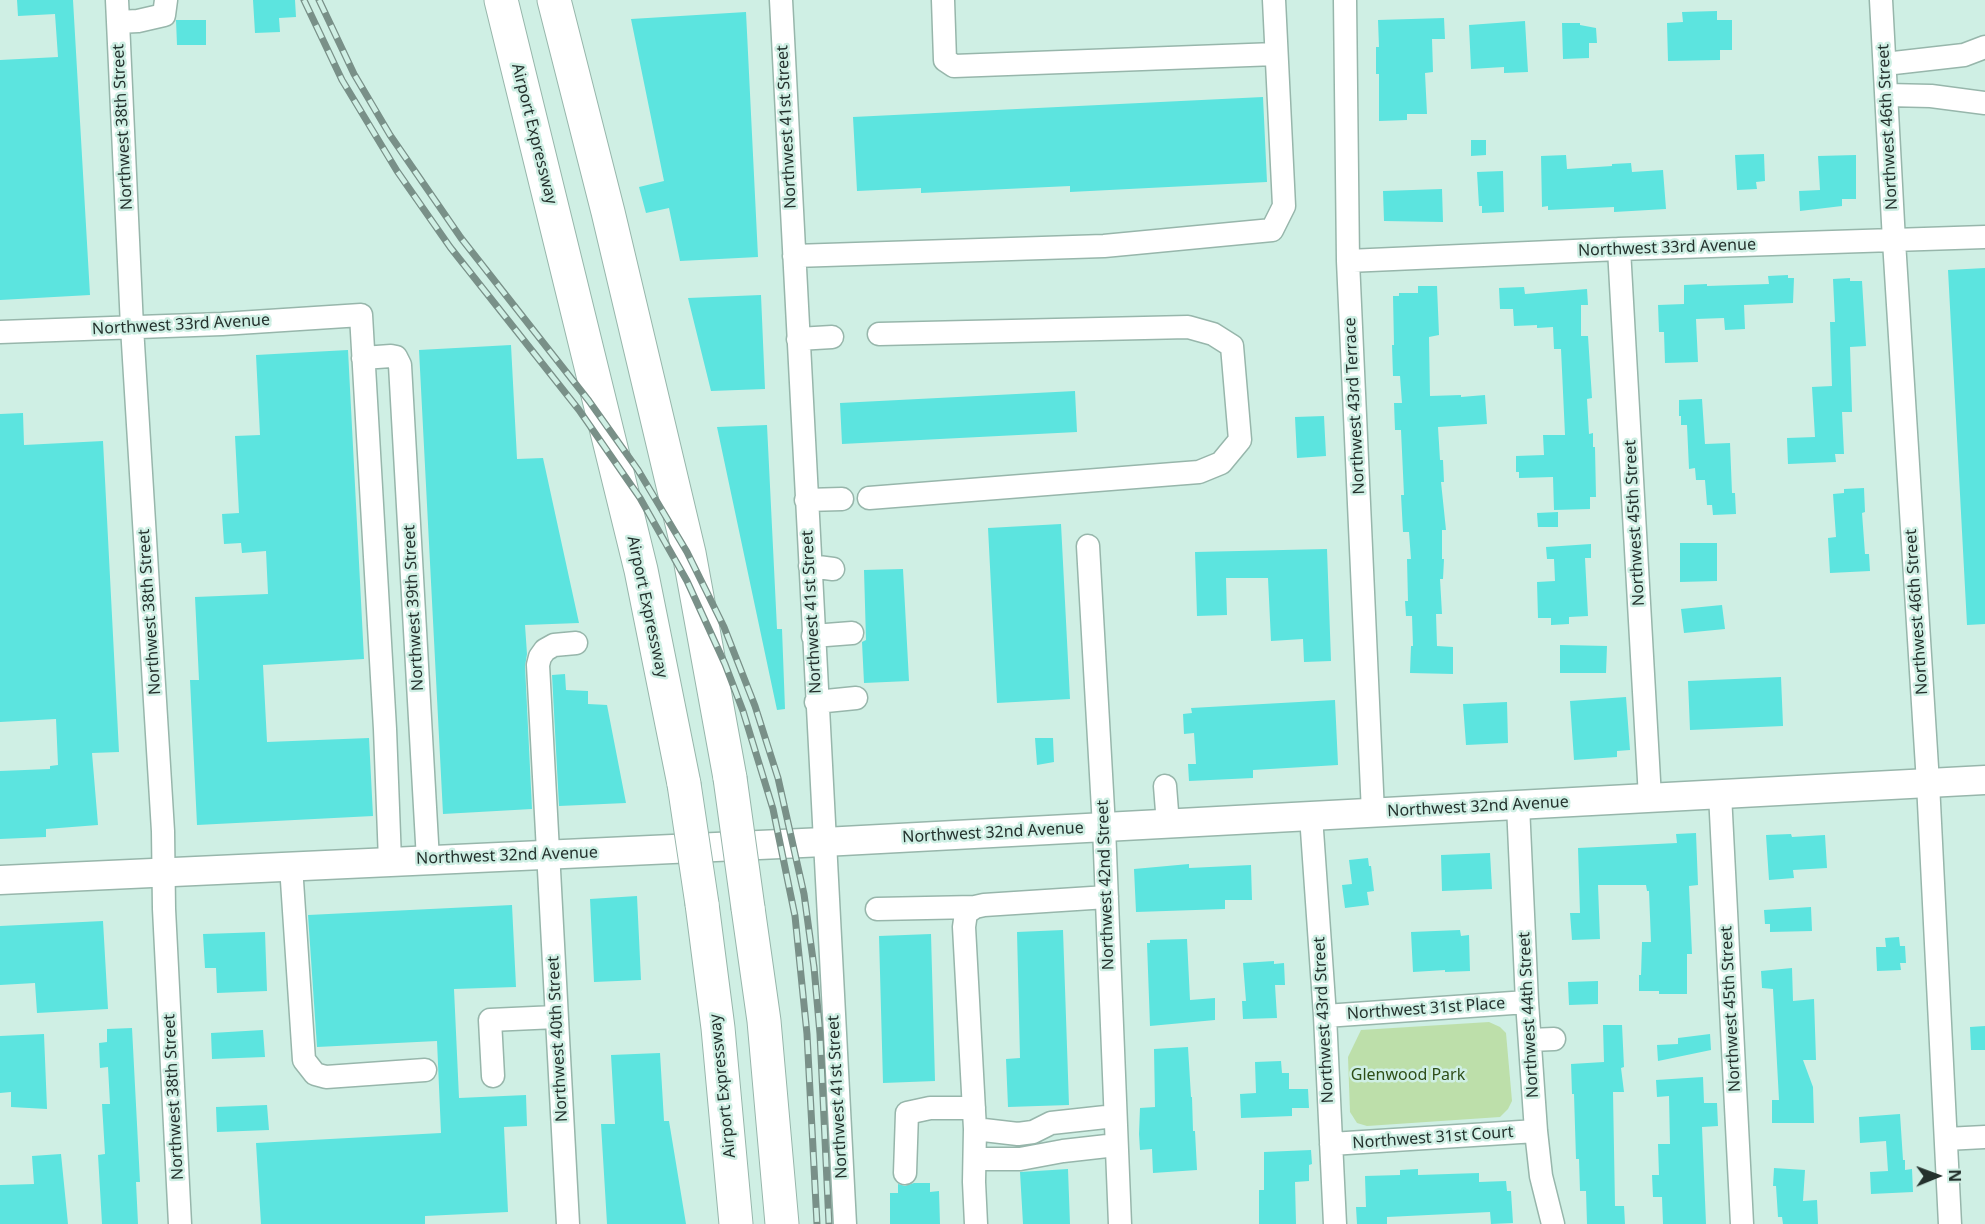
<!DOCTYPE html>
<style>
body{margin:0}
#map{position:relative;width:1985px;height:1224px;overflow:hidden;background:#cfefe4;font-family:"Noto Sans",sans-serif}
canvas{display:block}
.north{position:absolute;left:1907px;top:1146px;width:60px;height:60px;-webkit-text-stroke:4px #cfefe4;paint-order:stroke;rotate:89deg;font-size:16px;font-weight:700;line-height:24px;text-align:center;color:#24312d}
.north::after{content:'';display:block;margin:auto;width:21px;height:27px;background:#24312d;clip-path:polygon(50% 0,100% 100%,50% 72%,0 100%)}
</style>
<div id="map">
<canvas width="1985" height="1224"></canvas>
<div class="north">N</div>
</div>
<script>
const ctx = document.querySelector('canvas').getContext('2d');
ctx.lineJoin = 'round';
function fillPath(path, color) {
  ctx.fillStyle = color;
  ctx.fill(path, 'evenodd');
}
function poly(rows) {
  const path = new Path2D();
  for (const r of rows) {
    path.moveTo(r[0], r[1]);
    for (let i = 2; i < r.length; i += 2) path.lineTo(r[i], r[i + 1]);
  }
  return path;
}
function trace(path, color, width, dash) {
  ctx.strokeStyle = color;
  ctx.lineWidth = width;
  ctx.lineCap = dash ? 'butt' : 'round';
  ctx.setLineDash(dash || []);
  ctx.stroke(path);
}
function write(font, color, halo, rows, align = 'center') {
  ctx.font = font + ' "Noto Sans",sans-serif';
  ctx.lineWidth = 5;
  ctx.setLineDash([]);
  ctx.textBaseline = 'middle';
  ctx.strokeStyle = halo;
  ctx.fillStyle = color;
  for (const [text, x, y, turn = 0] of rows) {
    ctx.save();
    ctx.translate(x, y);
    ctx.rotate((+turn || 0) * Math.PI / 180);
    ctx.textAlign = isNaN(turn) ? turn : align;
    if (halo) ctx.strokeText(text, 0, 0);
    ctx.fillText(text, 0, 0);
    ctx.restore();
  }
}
fillPath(poly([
 [1489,1022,1500,1027,1506,1033,1512,1101,1508,1109,1500,1117,1367,1126,1357,1123,1350,1112,1348,1057,1361,1030]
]), '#bddfaa');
fillPath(poly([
 [17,0,73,0,90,295,0,300,0,60,58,57,55,14,18,16],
 [253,0,295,0,296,17,279,18,280,32,255,33],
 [1717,11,1717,20,1732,20,1732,50,1720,50,1720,60,1668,61,1667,23,1683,22,1682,12],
 [746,12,758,257,680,261,669,208,646,213,639,187,664,181,631,19],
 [1444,18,1445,39,1432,39,1433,72,1425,73,1427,114,1407,114,1407,120,1379,121,1379,74,1376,74,1376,47,1379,47,1378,20],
 [176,20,206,20,206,45,177,45],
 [1525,21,1528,72,1504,73,1504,67,1471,69,1469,25],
 [1562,23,1580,23,1580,25,1596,28,1597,43,1589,43,1589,58,1563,59],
 [1263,97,1267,182,1070,192,1070,186,921,193,921,188,857,191,853,117],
 [1471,140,1486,140,1486,155,1471,156],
 [1764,154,1765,181,1756,182,1757,189,1737,190,1735,155],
 [1566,155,1567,169,1612,166,1612,164,1631,163,1632,172,1663,170,1666,209,1614,212,1614,207,1548,210,1548,206,1542,207,1541,156],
 [1856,155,1856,199,1842,199,1842,206,1800,211,1799,191,1820,190,1818,156],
 [1503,171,1504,212,1482,213,1482,206,1479,206,1477,172],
 [1442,189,1443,222,1384,221,1383,191],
 [1985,268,1985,624,1967,625,1948,270],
 [1788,275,1788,278,1794,278,1793,303,1744,305,1745,329,1725,330,1724,318,1696,319,1698,362,1665,363,1664,332,1659,332,1658,305,1684,304,1684,285,1707,284,1707,286,1769,284,1768,276],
 [1850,278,1850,281,1862,281,1866,346,1850,347,1852,412,1842,412,1844,454,1835,454,1836,462,1788,464,1787,438,1815,437,1812,387,1832,386,1830,322,1835,322,1833,279],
 [1418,286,1437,286,1439,335,1429,337,1430,396,1461,395,1461,397,1485,395,1487,424,1438,427,1440,460,1443,460,1444,482,1441,482,1446,530,1442,530,1442,559,1444,559,1443,579,1440,579,1442,614,1436,614,1437,646,1453,647,1453,674,1410,673,1411,646,1413,646,1412,616,1406,616,1405,601,1408,601,1407,559,1411,559,1409,532,1403,532,1401,495,1404,495,1401,430,1395,430,1394,403,1402,403,1400,376,1393,376,1392,345,1394,345,1393,296,1399,296,1399,293,1418,293],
 [1524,287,1525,294,1587,289,1588,305,1581,305,1581,336,1588,336,1592,398,1587,399,1589,434,1593,433,1593,447,1595,447,1596,497,1590,497,1590,509,1554,510,1553,477,1519,478,1519,472,1516,472,1516,456,1544,455,1543,435,1565,435,1561,349,1554,349,1553,327,1537,328,1537,325,1514,326,1513,309,1500,309,1499,288],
 [761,295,765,389,711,391,688,298],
 [511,345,517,459,543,458,579,623,525,625,527,654,525,666,532,809,443,814,419,350],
 [348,350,364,659,263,665,267,742,369,738,373,816,197,825,190,680,199,680,195,597,268,594,266,551,242,553,241,543,224,544,222,514,239,513,235,436,260,435,256,355],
 [1075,391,1077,432,842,444,840,403],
 [1702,399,1705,444,1730,443,1732,493,1735,493,1736,514,1713,515,1712,505,1707,505,1705,480,1696,480,1695,468,1689,469,1687,425,1681,425,1681,416,1679,416,1679,400],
 [23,413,24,445,103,441,119,752,92,753,98,825,46,829,46,837,0,839,0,771,50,769,50,766,58,765,56,719,0,722,0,414],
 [1324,416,1326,456,1297,458,1295,417],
 [767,425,777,629,782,629,785,709,777,710,717,427],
 [1864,488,1865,512,1862,513,1865,554,1869,554,1870,571,1830,573,1828,538,1836,537,1833,494,1844,493,1844,489],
 [1558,512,1558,527,1538,527,1537,513],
 [1061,524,1070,699,997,703,988,528],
 [1680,543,1717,543,1717,581,1680,582],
 [1591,544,1591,558,1585,558,1588,616,1569,617,1569,624,1551,625,1551,618,1538,618,1537,582,1555,581,1554,559,1547,559,1546,547],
 [1327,549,1331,661,1304,662,1303,639,1271,641,1268,578,1226,578,1227,615,1197,616,1195,552],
 [903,569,909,681,864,683,862,642,866,640,864,570],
 [1722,605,1725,629,1684,633,1681,609],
 [1560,645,1607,646,1606,673,1560,673],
 [565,674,566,690,588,691,588,704,607,705,626,803,559,806,552,675],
 [1781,677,1783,726,1690,730,1688,681],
 [1626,697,1630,750,1617,751,1617,757,1574,760,1570,701],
 [1335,700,1338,765,1253,770,1253,778,1189,781,1188,764,1196,764,1194,733,1184,734,1183,714,1192,713,1191,708],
 [1507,702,1508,743,1466,745,1463,704],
 [1035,738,1053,738,1054,762,1037,765],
 [1696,833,1698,885,1689,886,1692,954,1687,954,1687,994,1659,994,1659,991,1639,991,1639,975,1641,975,1642,942,1651,942,1649,891,1647,891,1646,885,1598,885,1600,939,1572,940,1570,913,1580,913,1578,848,1677,843,1676,834],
 [1791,834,1792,837,1825,835,1827,868,1793,870,1794,878,1769,880,1766,835],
 [1490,853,1492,889,1442,891,1441,855],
 [1368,858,1369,866,1371,866,1374,891,1367,892,1369,905,1345,908,1342,885,1352,884,1349,860],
 [1189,864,1189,868,1251,865,1252,900,1225,900,1225,909,1136,912,1134,869],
 [637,896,641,980,594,982,590,899],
 [512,905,516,987,454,989,459,1098,526,1095,527,1126,504,1127,508,1212,425,1216,425,1224,261,1224,256,1143,441,1133,437,1041,317,1047,308,915],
 [1811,907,1812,931,1770,932,1770,924,1765,924,1764,910],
 [103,921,108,1009,37,1013,35,983,0,985,0,926],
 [1063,930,1069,1105,1008,1107,1006,1059,1020,1058,1017,932],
 [1460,930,1461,936,1469,935,1470,971,1445,972,1445,970,1413,972,1411,932],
 [265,932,267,991,217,993,216,968,205,968,203,934],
 [931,934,935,1081,883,1083,879,936],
 [1899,937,1900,946,1905,946,1906,963,1900,963,1901,970,1877,971,1876,947,1886,947,1885,938],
 [1187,939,1190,1000,1215,998,1215,1020,1150,1026,1147,943,1150,943,1150,940],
 [1274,961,1274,964,1284,963,1285,985,1275,985,1277,1018,1243,1019,1242,1001,1246,1001,1243,963],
 [1792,968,1793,1001,1814,999,1816,1060,1803,1060,1813,1087,1814,1123,1772,1123,1772,1100,1779,1100,1773,989,1762,988,1761,971],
 [1598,981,1598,1004,1569,1005,1568,982],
 [1603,1025,1622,1025,1624,1067,1621,1068,1624,1092,1613,1092,1615,1206,1624,1206,1625,1224,1587,1224,1586,1191,1580,1191,1579,1159,1576,1159,1574,1094,1572,1094,1571,1064,1604,1062],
 [1985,1026,1985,1050,1971,1050,1970,1027],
 [132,1028,140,1182,136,1182,138,1224,102,1224,98,1155,105,1154,102,1104,110,1104,108,1067,100,1068,99,1043,107,1042,107,1029],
 [263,1030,265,1057,212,1059,211,1033],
 [44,1034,47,1109,11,1107,11,1092,0,1093,0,1036],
 [1710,1034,1711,1050,1658,1061,1657,1045,1678,1044,1678,1038],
 [1188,1047,1191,1097,1192,1097,1193,1131,1195,1131,1197,1170,1153,1173,1152,1149,1140,1150,1139,1134,1140,1108,1155,1107,1154,1049],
 [660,1053,664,1121,669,1121,686,1224,607,1224,601,1124,615,1124,611,1055],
 [1281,1061,1282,1073,1289,1073,1289,1089,1308,1089,1309,1108,1292,1108,1292,1116,1241,1118,1240,1094,1256,1093,1255,1062],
 [1703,1077,1704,1103,1717,1103,1718,1126,1702,1127,1706,1224,1663,1224,1662,1197,1653,1197,1652,1175,1659,1175,1658,1144,1670,1144,1669,1096,1657,1097,1656,1080],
 [267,1105,269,1130,217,1132,216,1107],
 [1900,1114,1903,1160,1905,1160,1905,1170,1912,1169,1913,1192,1871,1194,1870,1172,1888,1171,1886,1141,1860,1143,1859,1117],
 [1311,1150,1312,1164,1309,1165,1309,1181,1295,1182,1296,1224,1259,1224,1259,1190,1264,1190,1264,1152],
 [61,1154,68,1224,0,1224,0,1185,34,1184,32,1156],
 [1774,1168,1805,1170,1803,1201,1817,1200,1818,1224,1783,1224,1782,1217,1778,1217,1776,1186,1773,1186],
 [1068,1169,1070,1224,1023,1224,1020,1172],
 [1418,1169,1418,1175,1479,1173,1479,1182,1506,1181,1507,1191,1511,1191,1513,1223,1491,1224,1490,1212,1387,1217,1387,1224,1357,1224,1356,1207,1366,1207,1365,1176,1400,1175,1400,1170],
 [914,1183,930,1183,930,1192,939,1191,940,1224,890,1224,890,1193,898,1193,898,1184,905,1186]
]), '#5ce4df');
const minor = poly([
 [117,0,132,327,163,831,164,909,180,1224],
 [781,0,845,1224],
 [943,0,945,60,954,66,1276,54],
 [1345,0,1348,261,1373,813],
 [1881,0,1894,241,1928,783,1950,1224],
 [118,22,138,21,164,15,166,0],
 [1885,64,1964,55,1985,47],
 [1887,95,1931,96,1985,103],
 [1619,249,1650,798],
 [794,256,1104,246,1272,230,1284,206,1274,0],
 [1348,261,1619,249,1985,237],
 [0,332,222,324,361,315,385,729,390,861],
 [798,339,832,337],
 [363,358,391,356,396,357,400,365,428,860],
 [869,498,1199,472,1221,463,1240,440,1232,346,1213,334,1188,327,879,334],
 [806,500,842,499],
 [1088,546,1104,827,1120,1224],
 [810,566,833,569],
 [813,636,852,633],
 [816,702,856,698],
 [1165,786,1168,824],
 [1720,794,1742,1224],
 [1518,805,1527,1002,1536,1131,1541,1176,1553,1224],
 [1311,816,1325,1016,1335,1224],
 [291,866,304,1060,315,1074,326,1077,425,1070],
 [877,909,975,907],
 [1325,1016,1527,1002],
 [1530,1040,1554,1039],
 [493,1076,490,1020,556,1017],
 [975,1129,1018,1134,1033,1132,1051,1123,1115,1116],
 [1946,1139,1985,1137],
 [1331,1144,1536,1131],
 [976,1159,1020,1159,1063,1151,1116,1145],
 [905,1173,907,1113,930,1108,974,1108],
 [568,1224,538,665,540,657,545,650,554,645,576,643],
 [976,1224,974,1182,975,1129,964,927,966,913,975,907,984,905,1107,897]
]);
const major = poly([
 [0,880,824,842,1985,780]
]);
const highway = poly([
 [501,0,641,570,684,784],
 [554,0,608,212,689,553,730,778],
 [702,904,718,1028,736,1224],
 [748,908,764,1021,782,1224]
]);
trace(minor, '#97b6ab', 25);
trace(major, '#97b6ab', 31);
trace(highway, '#97b6ab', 35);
trace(minor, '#fff', 22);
trace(major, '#fff', 28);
trace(highway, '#fff', 33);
const rail = poly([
 [304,0,342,80,397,171,450,247,579,410,640,498,687,581,725,664,743,711,773,809,795,916,807,1034,817,1224],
 [319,0,354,74,390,135,461,238,589,401,638,470,687,552,724,627,755,706,778,778,804,894,814,967,820,1034,829,1224]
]);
trace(rail, '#799088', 7);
trace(rail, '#cfefe4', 4.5, [14]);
const highwayBridge = poly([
 [730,778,748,908],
 [684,784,702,904]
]);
trace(highwayBridge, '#97b6ab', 35, []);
trace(highwayBridge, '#fff', 33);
write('16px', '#24312d', '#cfefe4', [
 ["Northwest 38th Street",123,127,-93],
 ["Northwest 41st Street",787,127,-93],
 ["Northwest 46th Street",1888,127,-93],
 ["Airport Expressway",534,134,76],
 ["Northwest 33rd Avenue",1667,248,-2],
 ["Northwest 33rd Avenue",181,325,-3],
 ["Northwest 43rd Terrace",1355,406,-93],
 ["Northwest 45th Street",1635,523,-93],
 ["Airport Expressway",647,607,78],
 ["Northwest 39th Street",414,608,-93],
 ["Northwest 38th Street",150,612,-94],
 ["Northwest 41st Street",812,612,-93],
 ["Northwest 46th Street",1917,612,-94],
 ["Northwest 32nd Avenue",1478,807,-3],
 ["Northwest 32nd Avenue",993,833,-3],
 ["Northwest 32nd Avenue",507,856,-2],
 ["Northwest 42nd Street",1106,885,-92],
 ["Northwest 31st Place",1426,1009,-4],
 ["Northwest 45th Street",1731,1009,-93],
 ["Northwest 44th Street",1529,1015,-93],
 ["Northwest 43rd Street",1324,1020,-93],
 ["Northwest 40th Street",558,1039,-93],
 ["Airport Expressway",723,1086,-96],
 ["Northwest 38th Street",174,1097,-93],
 ["Northwest 41st Street",838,1097,-93],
 ["Northwest 31st Court",1433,1138,-4]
]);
write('16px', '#2d4d17', '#cfefe4', [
 ["Glenwood Park",1408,1075]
]);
</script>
